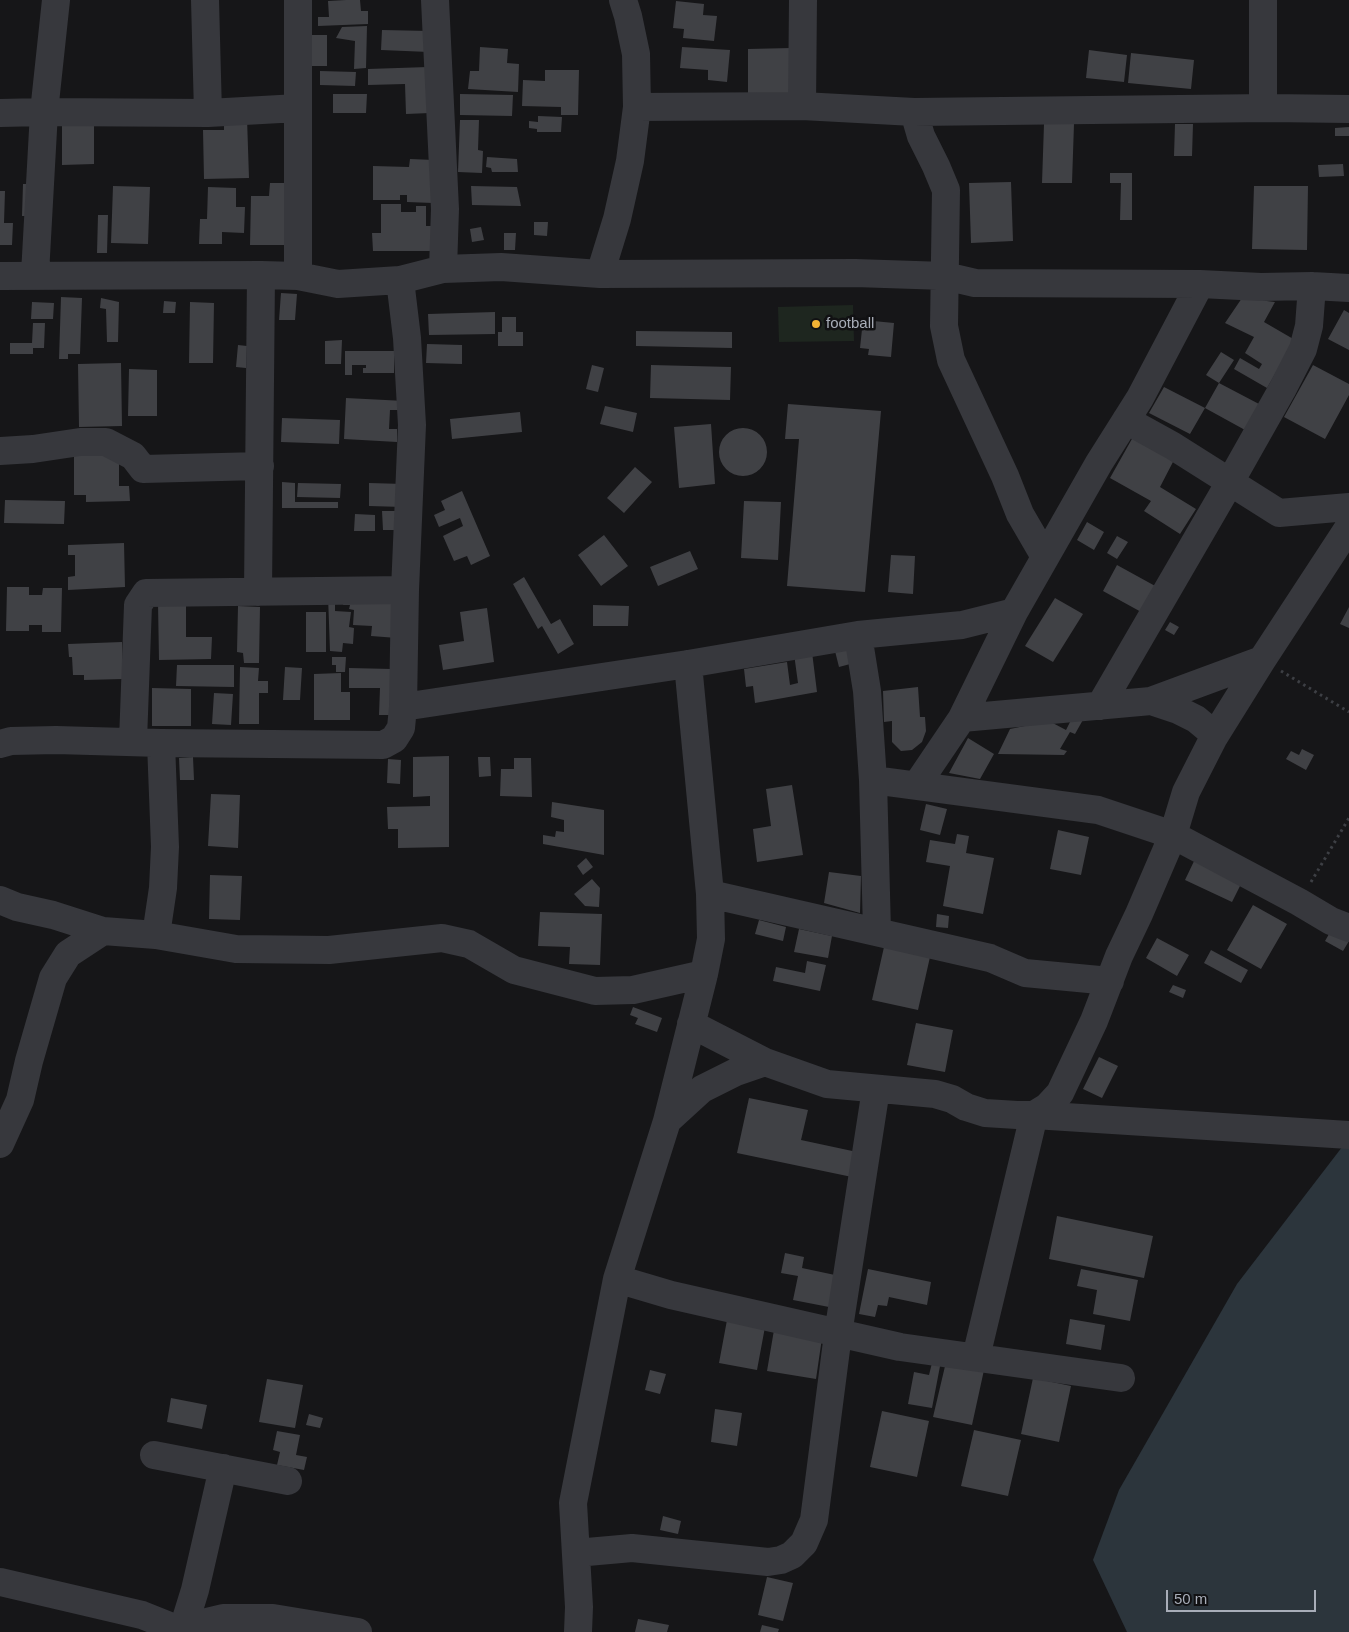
<!DOCTYPE html>
<style>
body{margin:0}
#map{position:relative;width:1349px;height:1632px;overflow:hidden;background:#161618;font-family:Arial,sans-serif}
canvas{display:block}
.scale{position:absolute;left:1166px;top:1590px;width:150px;height:22px;box-sizing:border-box;border:2px solid #a8adb8;border-top:0;padding-left:6px;font-size:15px;line-height:18px;white-space:nowrap;color:#a8adb8;-webkit-text-stroke:4px #111113;paint-order:stroke}
</style>
<div id="map">
<canvas width="1349" height="1632"></canvas>
<div class="scale">50 m</div>
</div>
<script>
const ctx = document.querySelector('canvas').getContext('2d');
ctx.lineJoin = 'round';
function fillPath(path, color) {
  ctx.fillStyle = color;
  ctx.fill(path, 'evenodd');
}
function poly(rows) {
  const path = new Path2D();
  for (const r of rows) {
    if (r.length === 3) {
      path.moveTo(r[0] + r[2], r[1]);
      path.arc(r[0], r[1], r[2], 0, 2 * Math.PI);
      continue;
    }
    path.moveTo(r[0], r[1]);
    for (let i = 2; i < r.length; i += 2) path.lineTo(r[i], r[i + 1]);
  }
  return path;
}
function trace(path, color, width, dash) {
  ctx.strokeStyle = color;
  ctx.lineWidth = width;
  ctx.lineCap = dash ? 'butt' : 'round';
  ctx.setLineDash(dash || []);
  ctx.stroke(path);
}
function write(font, color, halo, rows, align = 'center') {
  ctx.font = font + ' Arial,sans-serif';
  ctx.lineWidth = 5;
  ctx.setLineDash([]);
  ctx.textBaseline = 'middle';
  ctx.strokeStyle = halo;
  ctx.fillStyle = color;
  for (const [text, x, y, turn = 0] of rows) {
    ctx.save();
    ctx.translate(x, y);
    ctx.rotate((+turn || 0) * Math.PI / 180);
    ctx.textAlign = isNaN(turn) ? turn : align;
    if (halo) ctx.strokeText(text, 0, 0);
    ctx.fillText(text, 0, 0);
    ctx.restore();
  }
}
fillPath(poly([
 [853,305,854,341,779,342,778,307]
]), '#1e261f');
fillPath(poly([
 [1349,1138,1349,1632,1127,1632,1093,1560,1119,1490,1237,1284]
]), '#2c353c');
fillPath(poly([
 [346,0,360,0,361,11,368,11,368,24,318,26,318,17,329,17,328,1],
 [676,1,704,4,703,15,717,16,714,41,683,38,684,29,673,28],
 [367,26,366,68,354,69,355,41,336,38,342,27],
 [382,30,430,31,429,52,381,50],
 [310,35,327,35,327,66,310,66],
 [480,47,508,49,507,63,519,64,518,92,468,89,470,71,479,71],
 [682,47,730,50,727,82,708,80,708,70,680,68],
 [791,48,792,95,748,96,748,49],
 [1089,50,1127,55,1124,82,1086,78],
 [1131,53,1194,60,1191,89,1128,83],
 [428,67,430,113,406,114,405,84,368,85,368,69],
 [545,70,579,70,578,115,561,115,561,107,522,106,523,80,545,81],
 [320,71,356,72,355,86,320,85],
 [333,94,367,94,366,113,333,113],
 [460,94,513,95,512,116,460,115],
 [538,116,562,117,561,132,537,132,537,129,529,128,529,121,538,122],
 [247,118,249,178,204,179,203,130,224,130,224,119],
 [460,120,479,120,478,150,483,151,482,173,458,172],
 [94,123,94,164,62,165,62,124],
 [1044,124,1074,124,1072,183,1042,183],
 [1175,124,1193,124,1192,156,1174,156],
 [1349,127,1349,136,1335,136,1335,128],
 [487,157,517,159,518,172,492,172,491,168,486,167],
 [410,159,434,160,433,203,407,202,407,195,400,195,400,200,373,200,373,166,409,167],
 [1343,164,1344,176,1319,177,1318,165],
 [1110,173,1132,173,1132,220,1120,220,1121,183,1110,183],
 [1011,182,1013,241,971,243,969,183],
 [270,183,290,183,293,245,250,245,251,196,269,196],
 [23,184,34,184,32,216,22,216],
 [113,186,150,187,148,244,111,243],
 [471,186,517,187,521,206,472,205],
 [1254,186,1308,186,1307,250,1252,249],
 [208,187,236,188,236,207,245,207,244,233,222,232,222,244,199,244,200,219,207,219],
 [0,191,5,191,4,223,13,223,12,245,0,245],
 [381,204,401,204,401,212,416,212,416,206,426,206,426,226,435,226,435,251,373,251,372,233,381,233],
 [98,215,108,215,107,253,97,253],
 [534,222,548,222,547,236,534,235],
 [481,227,484,240,472,242,470,229],
 [504,233,516,233,515,250,504,250],
 [281,293,297,294,295,320,279,320],
 [61,297,82,298,80,354,68,354,68,359,59,359],
 [101,298,119,302,118,342,107,342,106,309,100,308],
 [1242,298,1275,302,1264,322,1295,340,1267,388,1234,369,1240,358,1259,369,1262,364,1245,353,1254,337,1225,323],
 [164,301,176,302,175,313,163,313],
 [32,302,54,303,53,319,31,319],
 [190,302,214,303,213,363,189,363],
 [1344,310,1349,313,1349,350,1328,339],
 [495,312,495,334,429,335,428,314],
 [502,317,516,317,516,332,523,332,523,346,498,346,498,332,502,332],
 [863,320,894,323,891,357,868,355,869,349,860,348],
 [33,323,45,323,44,348,33,348,33,354,10,354,10,343,32,343],
 [636,331,732,332,732,348,636,346],
 [342,340,341,364,325,364,325,341],
 [427,344,462,345,462,364,426,363],
 [238,345,247,346,246,368,236,367],
 [345,351,394,351,394,373,363,373,363,368,366,368,366,365,352,365,352,375,345,375],
 [1221,352,1234,360,1219,383,1206,375],
 [121,363,122,426,79,427,78,364],
 [592,365,604,368,598,392,586,389],
 [651,365,731,367,730,400,650,398],
 [1313,365,1349,384,1349,395,1325,439,1284,417],
 [129,369,157,370,157,416,128,416],
 [1219,383,1259,404,1245,430,1205,408],
 [1164,387,1205,408,1190,434,1149,413],
 [346,398,405,401,405,410,390,410,389,429,397,429,397,442,344,439],
 [788,404,881,411,865,592,787,586,799,439,785,439],
 [605,406,637,413,633,432,600,424],
 [520,412,522,432,452,439,450,419],
 [282,418,340,420,339,444,281,442],
 [711,424,715,484,679,488,674,427],
 [743,452,24],
 [1133,437,1174,460,1160,487,1196,509,1180,534,1144,511,1151,501,1110,478],
 [119,452,119,486,129,486,130,501,86,502,86,495,74,495,74,453],
 [635,467,652,482,624,513,607,498],
 [282,482,295,483,295,502,338,502,338,508,282,508],
 [298,483,341,484,340,498,297,497],
 [369,483,404,484,403,507,369,506],
 [462,491,490,556,471,565,467,556,454,561,443,536,463,526,460,518,439,527,434,515,445,510,441,501],
 [5,500,65,501,64,524,4,523],
 [744,501,781,502,778,560,741,558],
 [382,511,403,511,403,530,383,530],
 [355,514,375,515,375,531,354,531],
 [1087,522,1104,532,1094,550,1077,540],
 [604,535,628,566,601,586,578,555],
 [1117,536,1128,542,1117,559,1107,553],
 [124,543,125,587,68,590,68,577,75,576,75,555,68,555,68,545],
 [690,551,698,569,658,586,650,567],
 [891,555,915,556,913,594,888,592],
 [1117,565,1157,587,1143,613,1103,591],
 [524,577,551,624,560,619,574,644,558,654,542,626,538,629,513,584],
 [7,587,29,587,29,595,42,595,43,588,62,588,61,632,42,632,42,625,29,625,29,631,6,631],
 [335,595,335,611,351,612,349,627,354,628,353,644,343,643,342,652,330,651,328,596],
 [1055,598,1083,614,1053,662,1025,646],
 [344,599,400,603,397,638,371,636,372,626,353,625,354,610,349,609,350,605,343,605],
 [158,603,186,603,186,637,212,637,211,659,159,660],
 [593,605,629,606,628,626,593,626],
 [238,606,260,607,259,663,244,663,243,653,237,652],
 [1349,607,1349,628,1340,624],
 [487,608,494,662,443,670,439,645,464,641,460,612],
 [306,612,326,612,326,652,306,652],
 [1170,622,1179,627,1174,635,1165,630],
 [122,642,123,679,84,680,84,675,73,675,72,657,69,657,68,644],
 [851,648,854,663,839,667,835,651],
 [812,652,817,692,755,703,753,686,746,687,744,669,787,662,790,685,798,683,794,654],
 [332,657,346,657,345,672,336,672,336,665,332,665],
 [177,665,234,665,234,687,176,686],
 [240,667,259,668,258,681,268,681,268,693,259,693,259,724,239,724],
 [285,667,302,668,300,700,283,700],
 [349,668,392,669,392,715,379,715,380,688,349,688],
 [341,673,341,692,350,692,350,720,314,720,314,674],
 [918,687,920,717,925,717,926,731,922,742,912,750,901,751,892,742,892,721,884,722,883,691],
 [152,688,191,689,191,726,152,726],
 [214,693,233,694,231,725,212,724],
 [1084,718,1075,734,1070,732,1060,749,1067,751,1064,755,998,754,1010,729,1049,721,1066,730,1071,720],
 [968,738,994,754,980,779,949,773],
 [1302,749,1314,755,1306,770,1286,759,1291,751,1299,755],
 [449,756,449,847,398,848,398,829,388,829,387,807,430,806,430,796,413,797,413,757],
 [193,757,194,780,180,780,179,758],
 [478,757,490,757,491,776,479,777],
 [514,758,531,758,532,797,500,796,501,769,514,769],
 [388,759,401,760,400,784,387,783],
 [792,785,803,855,757,862,753,829,771,826,766,789],
 [211,794,240,795,238,848,208,846],
 [552,802,604,810,604,855,543,844,543,835,555,837,556,831,564,832,564,820,551,817],
 [926,804,947,809,940,835,920,830],
 [1058,830,1089,837,1081,875,1050,869],
 [957,834,969,836,966,853,994,858,983,914,943,906,950,866,926,862,930,840,955,844],
 [1196,857,1244,878,1232,902,1185,880],
 [586,858,593,867,583,875,577,866],
 [829,872,861,876,860,913,824,903],
 [210,875,242,876,240,920,209,919],
 [592,879,600,888,599,907,585,906,574,894],
 [1253,905,1287,924,1261,969,1227,950],
 [540,912,602,914,600,965,569,964,570,947,538,946],
 [937,914,949,916,948,928,936,927],
 [759,920,786,927,783,941,755,934],
 [1333,927,1349,935,1349,941,1343,951,1325,941],
 [799,929,832,936,828,958,794,952],
 [1157,938,1189,955,1177,976,1146,958],
 [884,947,930,957,918,1010,872,1000],
 [1211,950,1248,970,1241,983,1204,963],
 [807,961,826,965,820,991,773,981,776,967,805,973],
 [1173,985,1186,990,1183,998,1169,992],
 [633,1007,662,1018,657,1032,635,1024,638,1018,630,1015],
 [916,1023,953,1030,945,1072,907,1065],
 [1099,1057,1118,1066,1102,1098,1083,1089],
 [749,1098,808,1110,801,1140,857,1152,852,1177,737,1153],
 [1057,1216,1153,1236,1144,1278,1049,1259],
 [785,1253,804,1257,802,1268,835,1275,829,1307,793,1300,798,1276,781,1273],
 [868,1269,931,1282,927,1305,889,1297,887,1306,878,1305,875,1317,859,1314],
 [1081,1269,1138,1280,1130,1321,1093,1314,1097,1290,1077,1286],
 [1070,1319,1105,1325,1101,1350,1066,1344],
 [727,1320,765,1327,757,1370,719,1363],
 [774,1330,822,1338,816,1379,767,1371],
 [933,1359,941,1361,932,1408,908,1404,914,1372,929,1375],
 [946,1362,984,1370,972,1425,933,1417],
 [650,1370,666,1374,660,1394,645,1390],
 [1033,1378,1071,1386,1059,1442,1021,1434],
 [267,1379,303,1385,295,1428,259,1422],
 [171,1398,207,1405,202,1429,167,1422],
 [715,1409,742,1413,737,1446,711,1442],
 [882,1411,929,1421,917,1477,870,1467],
 [309,1414,323,1418,320,1428,306,1425],
 [974,1430,1021,1440,1008,1496,961,1486],
 [277,1431,300,1435,296,1455,307,1457,304,1470,277,1465,280,1452,273,1450],
 [663,1516,681,1521,678,1534,660,1530],
 [767,1577,793,1583,783,1621,758,1615],
 [638,1619,669,1625,667,1632,635,1632],
 [762,1625,779,1629,778,1632,760,1632]
]), '#404145');
trace(poly([
 [1281,671,1349,712],
 [1311,882,1349,818]
]), '#3d3f44', 3, [2.5, 4]);
trace(poly([
 [205,0,208,113],
 [435,0,445,209,443,269],
 [802,106,803,0],
 [637,107,802,106,914,112,1269,108,1349,109],
 [1263,108,1263,0],
 [914,112,921,136,936,166,946,190,944,326,951,360,1005,476,1020,514,1045,557],
 [0,113,44,112,208,113,298,108],
 [35,274,44,112,56,0],
 [600,274,617,219,630,161,637,107,636,54,628,16,623,0],
 [0,276,261,275,298,276,338,284,400,280,443,269,501,267,600,274,855,273,945,276,975,283,1200,284,1261,287,1312,286,1349,288],
 [298,276,298,0],
 [1126,420,1173,446,1279,513,1349,507],
 [0,451,33,449,80,442,106,442,133,456,143,469,260,466],
 [258,592,261,275],
 [858,635,867,691,873,780,877,931],
 [1151,701,1178,710,1196,719,1208,729,1214,737],
 [1100,706,1230,482,1283,388,1303,349,1309,326,1312,286],
 [403,707,688,664,858,635,962,625,1014,612,1099,463,1140,398,1200,284],
 [962,718,1151,701,1262,660],
 [133,741,138,605,146,593,405,590],
 [0,744,11,741,56,740,161,743,383,745,394,739,401,728,403,707,405,590,412,425,407,338,400,280],
 [873,780,1098,810,1173,835,1299,902,1331,921,1349,928],
 [916,786,962,718,1014,612],
 [710,894,990,958,1025,973,1110,981],
 [0,900,17,907,53,915,103,931,156,935,236,949,329,950,442,938,469,944,514,970,595,991,633,990,704,974],
 [156,935,163,888,165,847,161,743],
 [691,1024,765,1062,827,1084,935,1094,952,1099,966,1107,985,1113,1017,1115,1034,1115,1349,1135],
 [667,1121,702,1089,736,1072,765,1062],
 [0,1144,20,1100,29,1061,53,978,68,954,103,931],
 [617,1279,671,1295,900,1347,1121,1378],
 [976,1357,1034,1115,1047,1107,1060,1093,1094,1021,1119,956,1139,914,1173,835,1186,792,1214,737,1262,660,1349,527],
 [154,1455,288,1481],
 [576,1553,632,1548,768,1562,781,1560,792,1555,804,1543,814,1520,838,1334,876,1089],
 [0,1582,142,1615,182,1631,202,1623,223,1618,273,1618,358,1632],
 [182,1632,195,1590,223,1468],
 [578,1632,579,1607,573,1503,617,1279,667,1121,704,974,711,939,710,894,688,664]
]), '#37383d', 28);
for (const [x, y, r, color] of [
 [816,324,5,"#f2b134"]
]) {
  const dot = new Path2D();
  dot.arc(x, y, r, 0, 2 * Math.PI);
  ctx.fillStyle = color;
  ctx.fill(dot);
  trace(dot, '#111113', 2);
}
write('15px', '#a8adb8', '#111113', [
 ["football",826,324]
], 'left');
</script>
